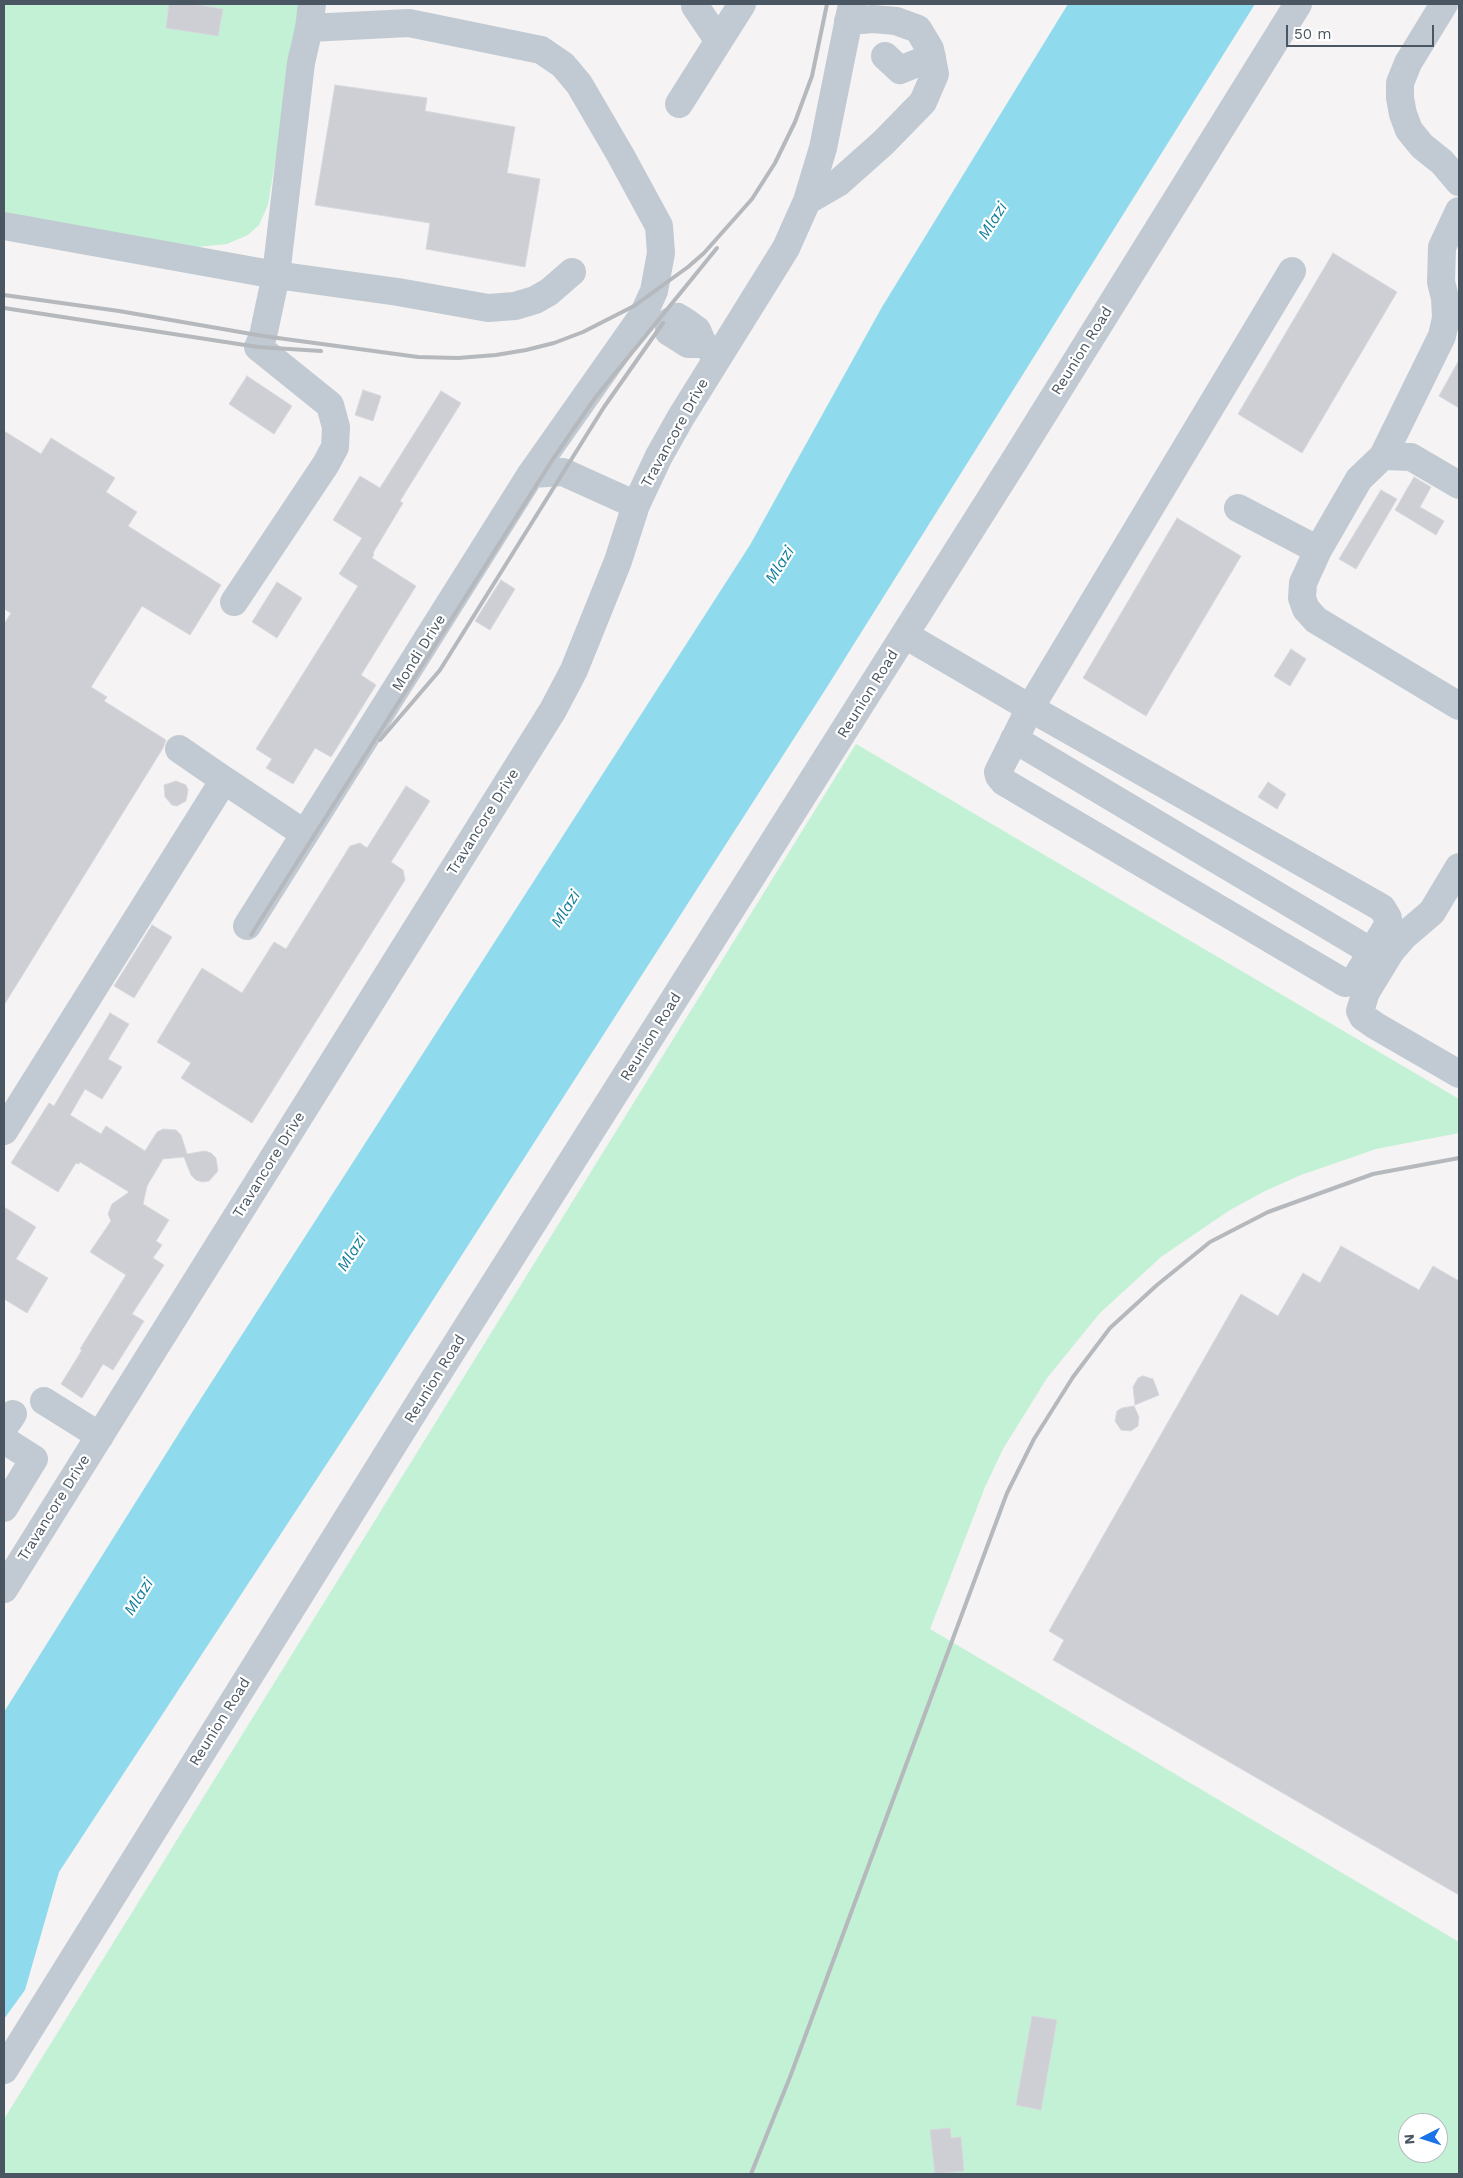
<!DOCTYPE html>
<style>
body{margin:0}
#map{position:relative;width:1463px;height:2178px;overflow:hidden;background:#f5f3f3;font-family:"Work Sans",sans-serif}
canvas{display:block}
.frame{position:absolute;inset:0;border:5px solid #4a5661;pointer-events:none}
.north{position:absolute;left:1398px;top:2113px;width:50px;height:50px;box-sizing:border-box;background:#fff;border:1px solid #b7bbc0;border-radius:50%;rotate:265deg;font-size:14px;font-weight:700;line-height:20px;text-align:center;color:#4a5661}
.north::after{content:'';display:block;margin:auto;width:18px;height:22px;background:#1a73e8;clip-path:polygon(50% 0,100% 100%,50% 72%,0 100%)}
.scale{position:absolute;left:1286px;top:25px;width:148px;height:22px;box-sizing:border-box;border:2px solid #4a5661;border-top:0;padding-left:6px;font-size:15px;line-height:18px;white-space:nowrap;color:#4a5661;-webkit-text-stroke:4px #fff;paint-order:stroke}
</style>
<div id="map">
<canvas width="1463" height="2178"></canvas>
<div class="frame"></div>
<div class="north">N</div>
<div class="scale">50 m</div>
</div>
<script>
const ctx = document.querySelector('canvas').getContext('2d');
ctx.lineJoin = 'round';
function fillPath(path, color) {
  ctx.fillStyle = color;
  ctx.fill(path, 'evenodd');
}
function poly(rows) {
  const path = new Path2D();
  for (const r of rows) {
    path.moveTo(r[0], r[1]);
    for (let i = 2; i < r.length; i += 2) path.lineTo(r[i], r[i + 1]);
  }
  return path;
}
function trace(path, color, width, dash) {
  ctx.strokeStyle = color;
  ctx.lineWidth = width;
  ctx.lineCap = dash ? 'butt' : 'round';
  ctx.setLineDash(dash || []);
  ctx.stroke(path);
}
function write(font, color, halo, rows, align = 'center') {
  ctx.font = font + ' "Work Sans",sans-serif';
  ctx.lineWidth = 4.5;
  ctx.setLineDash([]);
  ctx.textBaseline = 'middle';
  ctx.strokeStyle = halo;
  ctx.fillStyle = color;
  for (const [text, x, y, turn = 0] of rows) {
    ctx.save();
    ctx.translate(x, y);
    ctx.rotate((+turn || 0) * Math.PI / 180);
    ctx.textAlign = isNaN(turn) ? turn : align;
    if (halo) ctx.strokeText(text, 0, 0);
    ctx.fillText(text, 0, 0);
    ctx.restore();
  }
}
fillPath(poly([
 [4,4,301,4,268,205,259,225,248,235,227,244,197,247,4,215],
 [856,744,1459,1099,1459,1133,1376,1149,1301,1175,1265,1191,1230,1210,1161,1257,1100,1313,1047,1378,1003,1449,985,1487,930,1629,1459,1942,1459,2174,4,2174,4,2119],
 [1408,2123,1438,2123,1438,2153,1408,2153]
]), '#c3f1d5');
fillPath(poly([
 [1068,4,1255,4,827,687,368,1401,59,1872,25,1990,4,2019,4,1712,191,1414,750,545,882,307]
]), '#90daee');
const building = poly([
 [169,4,192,4,223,9,218,36,166,28,169,4],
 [335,85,427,98,425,111,515,127,507,173,540,179,525,267,426,249,430,223,315,205,335,85],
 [1333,253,1397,292,1302,453,1238,414,1333,253],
 [1459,360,1459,408,1439,396,1459,360],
 [247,376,292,406,274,434,229,404,247,376],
 [363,390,381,396,373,421,355,415,363,390],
 [441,391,461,403,400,501,403,503,373,553,374,554,372,558,416,586,361,675,376,685,331,757,315,748,293,784,266,768,272,759,256,749,358,586,339,574,362,538,333,520,360,476,380,488,441,391],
 [4,431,41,454,51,438,115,478,106,492,137,512,128,526,221,585,190,635,142,606,91,687,107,697,104,701,166,740,163,748,4,1005,4,624,11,613,4,609,4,431],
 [1414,477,1431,487,1420,507,1444,521,1436,535,1395,510,1414,477],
 [1381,490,1397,499,1356,569,1339,559,1381,490],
 [1177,518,1241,556,1146,716,1083,678,1177,518],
 [501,580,515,589,490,630,475,621,501,580],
 [277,582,302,598,277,638,252,622,277,582],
 [1291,649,1306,659,1290,686,1274,676,1291,649],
 [176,781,186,785,188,790,186,801,177,806,172,805,165,797,164,785,176,781],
 [1268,782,1286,794,1277,809,1258,797,1268,782],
 [406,786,430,801,391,862,403,870,405,880,252,1123,181,1078,191,1063,157,1042,202,968,242,993,274,942,286,949,350,846,360,843,367,848,406,786],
 [152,925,172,937,134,998,114,986,152,925],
 [110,1013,129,1024,108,1059,122,1067,102,1099,85,1089,70,1115,101,1134,106,1126,145,1151,157,1132,163,1129,176,1130,181,1135,187,1154,205,1151,211,1153,216,1158,218,1171,209,1181,202,1182,196,1180,191,1175,184,1157,163,1159,147,1186,143,1204,169,1220,156,1241,162,1245,153,1258,164,1265,132,1314,144,1321,113,1370,103,1364,82,1398,61,1384,82,1350,80,1349,126,1275,90,1252,111,1221,108,1214,112,1204,129,1192,80,1162,79,1164,76,1163,58,1192,11,1163,49,1103,54,1106,58,1099,110,1013],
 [4,1207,36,1227,16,1259,48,1278,27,1313,4,1299,4,1207],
 [1341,1246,1419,1290,1433,1266,1459,1281,1459,1895,1053,1660,1064,1640,1049,1631,1241,1294,1278,1316,1303,1273,1320,1283,1341,1246],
 [1143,1376,1153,1379,1159,1395,1135,1405,1133,1387,1138,1378,1143,1376],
 [1134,1406,1139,1417,1138,1426,1131,1431,1121,1430,1115,1421,1117,1411,1122,1408,1134,1406],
 [1032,2016,1057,2020,1041,2110,1016,2105,1032,2016],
 [950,2128,951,2138,961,2137,964,2171,935,2174,930,2130,950,2128]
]);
fillPath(building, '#cdcfd5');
trace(building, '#d7d9de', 1);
trace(poly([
 [1444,4,1408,63,1400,83,1400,98,1403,114,1409,130,1422,146,1442,162,1459,182],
 [695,6,718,40],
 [309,28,409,23,541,50,563,65,579,84,621,156,659,226,661,253,654,291,643,315,531,474],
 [885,56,900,70,932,57],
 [679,104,742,4],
 [807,201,838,183,883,143,923,102,935,74,930,49,918,29,896,21,873,19,848,21],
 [1459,211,1442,247,1441,282,1445,298,1446,318,1442,336,1383,456,1359,479,1318,550,1303,583,1302,598,1306,609,1316,620,1459,706],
 [4,226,276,275,398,292,488,308,515,306,535,300,549,292,572,272],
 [703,344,697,330,686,322,678,317,669,322,669,332,677,337,688,344,703,344,719,355],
 [1383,456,1411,457,1459,485],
 [1238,508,1318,550],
 [234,602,326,464,335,447,336,427,330,405,258,347,263,336,276,275,301,63,309,28,312,4],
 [905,635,1030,708,1382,908,1388,918,1388,925,1354,981,1345,983,1004,782,999,776,998,772,1030,708,1292,271],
 [1014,739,1372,952],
 [179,749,224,780],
 [1459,867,1432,912,1404,936,1391,951,1366,992,1360,1011,1363,1017,1376,1026,1459,1074],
 [247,926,531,474,563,472,636,505],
 [4,1131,224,780,305,834],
 [44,1401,100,1436],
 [4,1427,13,1414],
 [4,1440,34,1459,4,1508],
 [4,1589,553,710,574,670,618,561,636,505,659,456,681,417,786,248,807,201,823,148,852,4],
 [4,2070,421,1400,1016,458,1298,4]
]), '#c1cad2', 28);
trace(poly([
 [4,295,119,311,263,336,418,357,458,358,496,355,526,350,554,343,583,332,634,306,688,267,704,253,752,199,775,163,795,122,812,76,827,4],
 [4,308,258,347,321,351],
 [380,740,440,670,604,407,663,323],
 [251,935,553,459,595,398,717,248],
 [751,2174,790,2077,1007,1493,1034,1439,1073,1377,1110,1328,1157,1285,1210,1242,1268,1212,1373,1174,1459,1158]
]), '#b5b8bd', 4);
write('15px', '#4a5661', '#fff', [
 ["Reunion Road",1082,351,-58],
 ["Travancore Drive",675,433,-61],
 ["Mondi Drive",419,653,-58],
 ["Reunion Road",868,694,-58],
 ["Travancore Drive",483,822,-58],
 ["Reunion Road",651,1037,-58],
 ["Travancore Drive",269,1165,-58],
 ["Reunion Road",435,1379,-58],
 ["Travancore Drive",54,1508,-58],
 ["Reunion Road",220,1722,-58]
]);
write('italic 16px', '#0c7c9b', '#fff', [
 ["Mlazi",993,221,-58],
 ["Mlazi",780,565,-58],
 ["Mlazi",566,909,-58],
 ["Mlazi",352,1253,-58],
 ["Mlazi",139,1597,-58]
]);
</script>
